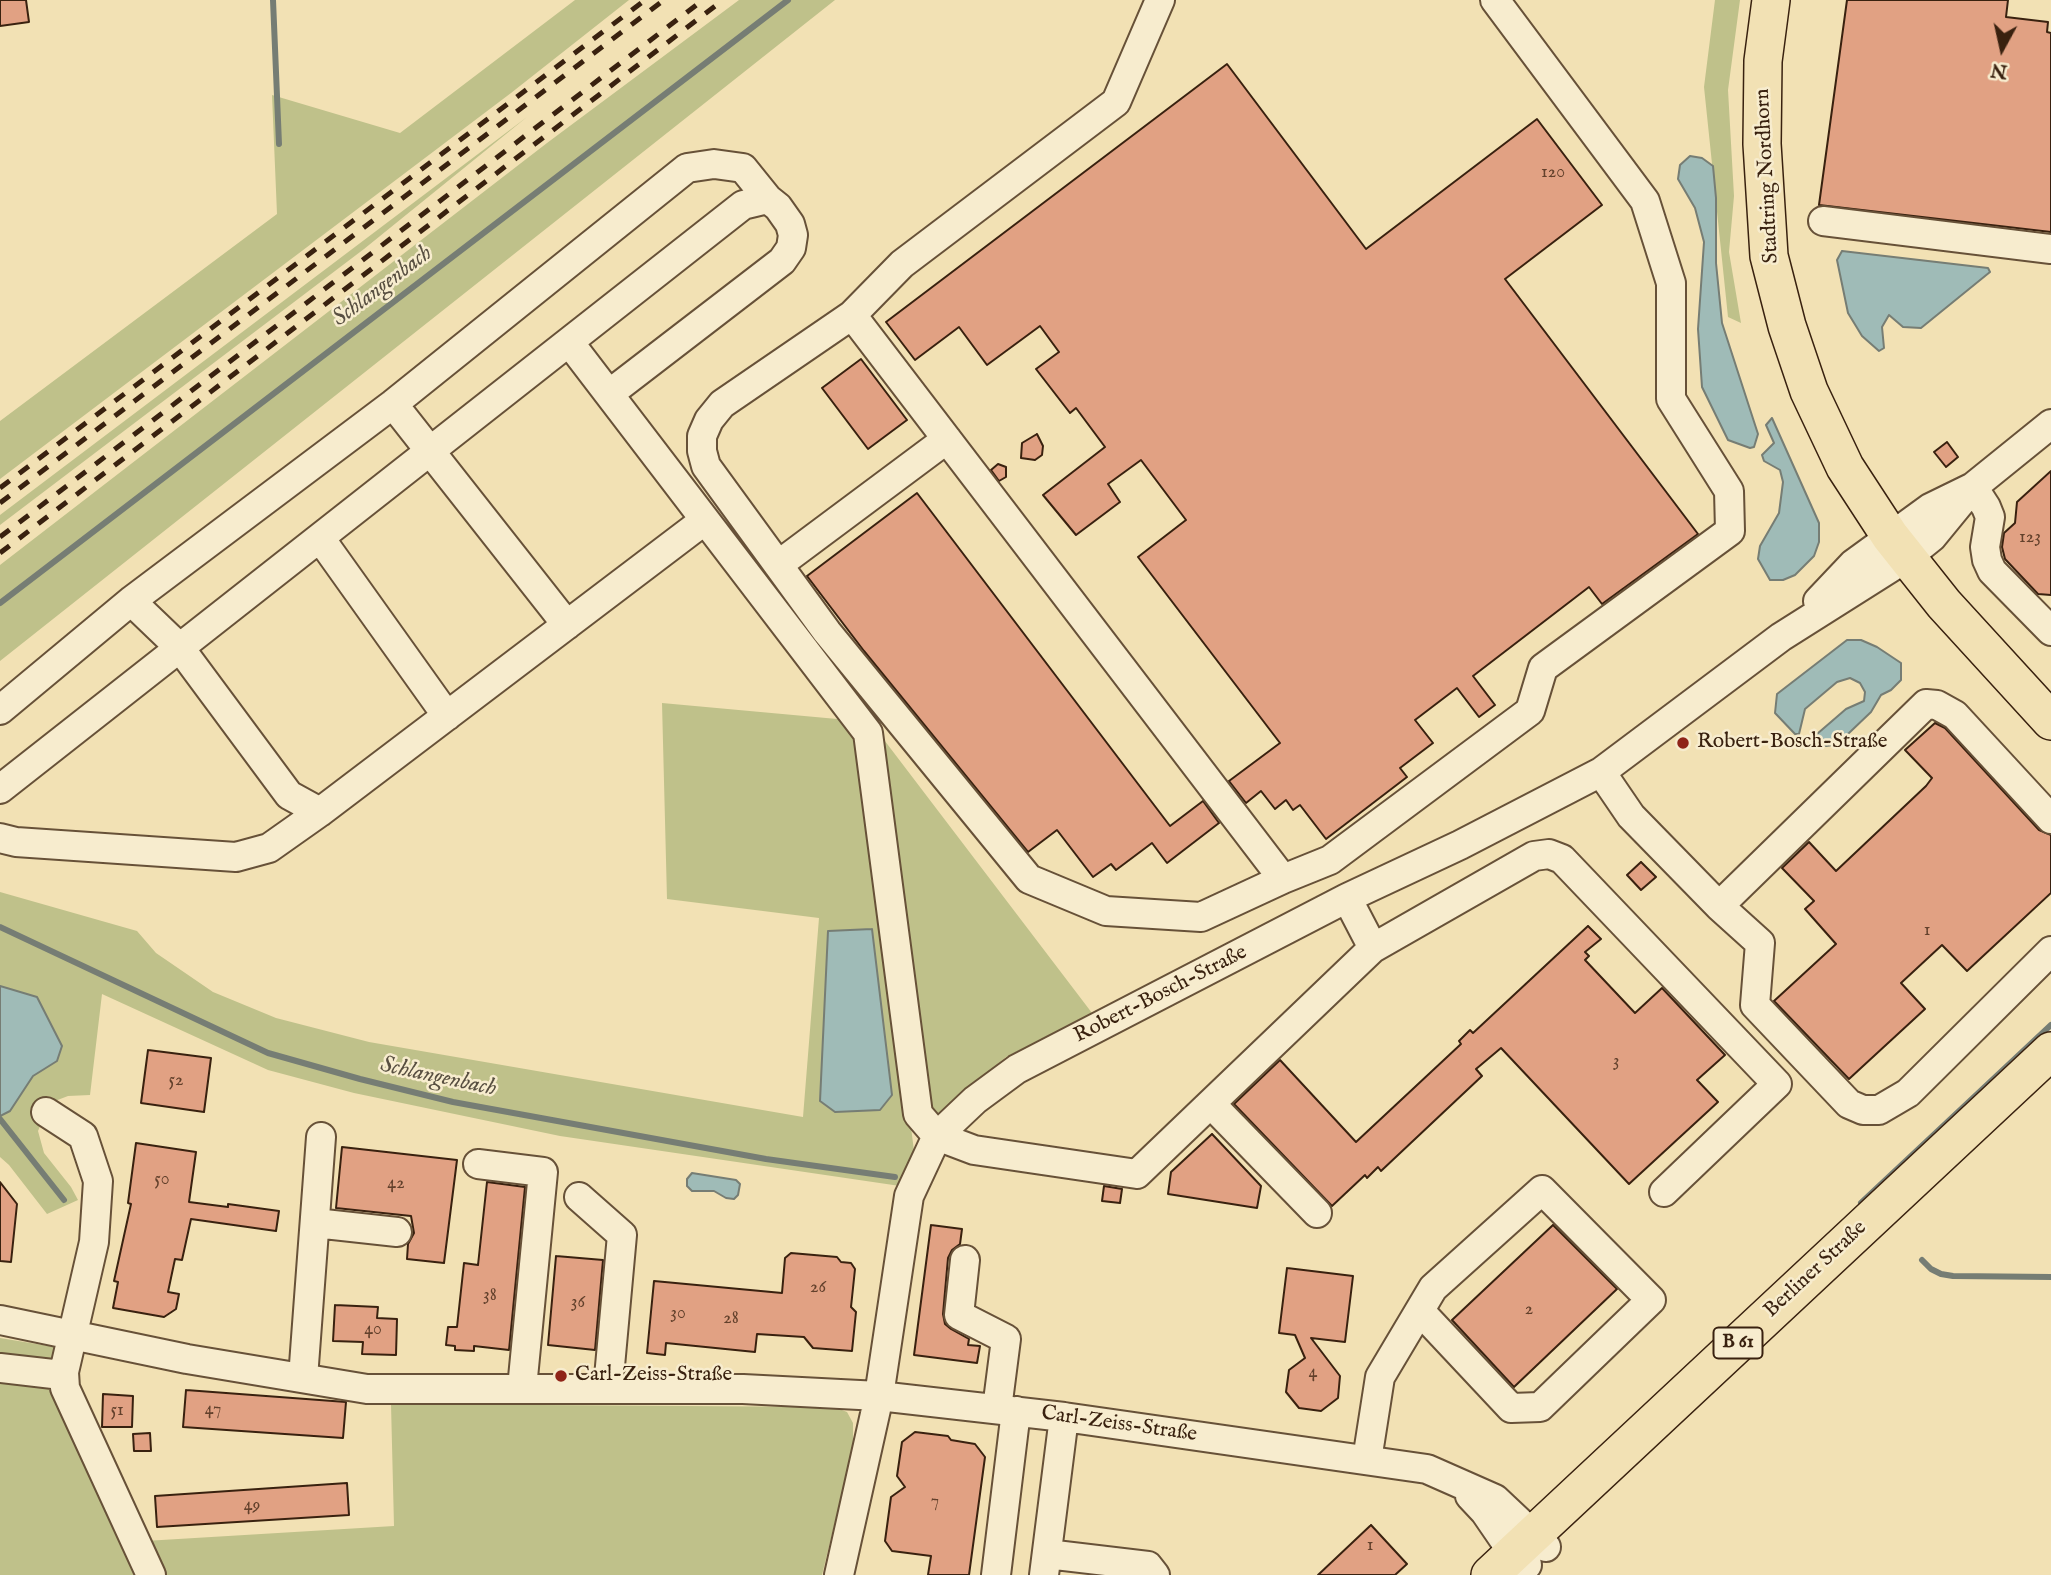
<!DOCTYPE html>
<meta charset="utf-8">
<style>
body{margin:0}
#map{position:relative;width:2051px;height:1575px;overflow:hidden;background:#f2e1b4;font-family:"IM FELL English",serif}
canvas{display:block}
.north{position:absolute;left:1967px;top:14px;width:70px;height:70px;-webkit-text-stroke:5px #f7ecce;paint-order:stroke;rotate:188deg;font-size:19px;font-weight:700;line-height:28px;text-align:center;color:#39210f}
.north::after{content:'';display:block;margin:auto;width:24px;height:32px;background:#39210f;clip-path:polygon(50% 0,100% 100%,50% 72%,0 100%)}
</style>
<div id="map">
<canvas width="2051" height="1575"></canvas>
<div class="north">N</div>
</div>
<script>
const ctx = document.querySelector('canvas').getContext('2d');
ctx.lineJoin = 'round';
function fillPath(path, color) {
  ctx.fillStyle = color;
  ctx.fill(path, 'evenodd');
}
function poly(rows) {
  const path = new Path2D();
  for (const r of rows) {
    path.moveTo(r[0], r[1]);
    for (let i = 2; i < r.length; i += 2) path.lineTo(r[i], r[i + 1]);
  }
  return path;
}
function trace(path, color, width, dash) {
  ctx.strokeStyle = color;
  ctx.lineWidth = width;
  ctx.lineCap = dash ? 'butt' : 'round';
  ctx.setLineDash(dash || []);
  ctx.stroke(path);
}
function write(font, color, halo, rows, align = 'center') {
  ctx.font = font + ' "IM FELL English",serif';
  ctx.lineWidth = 5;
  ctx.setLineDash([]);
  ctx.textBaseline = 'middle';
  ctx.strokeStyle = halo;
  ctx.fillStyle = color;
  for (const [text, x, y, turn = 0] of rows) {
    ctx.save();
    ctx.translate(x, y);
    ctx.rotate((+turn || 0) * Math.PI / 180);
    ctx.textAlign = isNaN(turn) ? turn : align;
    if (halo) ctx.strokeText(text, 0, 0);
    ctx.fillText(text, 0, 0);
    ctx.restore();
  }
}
fillPath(poly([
 [575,0,629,0,511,93,0,479,0,421,277,214,272,95,400,133],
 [739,0,835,0,0,661,0,565,547,143],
 [1715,0,1740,0,1728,90,1734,196,1729,252,1741,323,1728,317,1704,87],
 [527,117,364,249,0,525,0,515],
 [662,703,848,720,862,737,915,1159,900,1186,560,1136,354,1093,268,1070,102,994,90,1095,68,1096,55,1101,46,1112,38,1131,44,1153,71,1187,78,1200,47,1214,9,1165,0,1157,0,892,137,931,156,953,213,992,276,1018,369,1042,803,1117,819,918,667,899],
 [875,728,1092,1013,1006,1057,965,1091,944,1116,926,1109],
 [0,1338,55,1347,52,1364,0,1356],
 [0,1376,52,1380,140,1575,0,1575],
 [391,1404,834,1407,847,1412,853,1423,853,1448,822,1575,160,1575,145,1541,394,1526]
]), '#bfc18a');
const water = poly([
 [1690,156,1702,158,1713,166,1716,198,1716,263,1722,323,1758,434,1754,447,1750,448,1728,440,1702,387,1698,329,1704,242,1695,208,1678,179,1680,165,1690,156],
 [1842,251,1988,268,1990,272,1921,328,1903,327,1889,315,1882,327,1884,348,1879,351,1862,336,1848,313,1837,260,1842,251],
 [1772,418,1819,523,1819,542,1814,556,1795,575,1783,580,1770,580,1758,559,1760,546,1779,513,1783,482,1780,470,1764,461,1762,455,1774,443,1766,425,1772,418],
 [1847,640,1861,640,1877,647,1901,663,1901,680,1891,690,1881,695,1871,712,1849,733,1833,745,1826,746,1819,741,1817,734,1846,709,1864,701,1865,692,1860,683,1850,678,1837,682,1805,709,1799,734,1795,734,1775,713,1777,694,1847,640],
 [872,929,892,1095,880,1110,835,1112,820,1101,828,931,872,929],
 [0,986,37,997,62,1046,57,1061,33,1076,10,1111,0,1116,0,986],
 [692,1173,736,1180,740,1184,738,1195,734,1199,726,1198,714,1191,692,1191,687,1186,687,1179,692,1173]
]);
fillPath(water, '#9fbbb7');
trace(water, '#767d74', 2);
trace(poly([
 [273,0,279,144],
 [0,603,788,0],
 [0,927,268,1053,360,1079,453,1102,766,1159,895,1177],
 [0,1119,64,1200],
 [1861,1203,2051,1025],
 [1922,1260,1931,1269,1941,1274,1953,1276,2051,1277]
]), '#767d74', 6);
const building = poly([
 [0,0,26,0,29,22,0,26,0,0],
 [1847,0,2008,0,2006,17,2048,22,2047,32,2051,33,2051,232,1819,205,1847,0],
 [1227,64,1366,249,1537,119,1602,205,1505,279,1698,534,1602,604,1589,587,1473,676,1495,705,1479,717,1457,688,1415,720,1433,743,1400,768,1407,777,1326,839,1300,805,1293,810,1286,800,1275,809,1261,791,1246,803,1229,781,1280,743,1138,557,1186,520,1141,460,1108,484,1120,502,1076,535,1043,495,1105,447,1076,408,1070,413,1036,369,1059,352,1040,326,987,365,959,327,915,360,886,322,1227,64],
 [861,359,907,420,868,449,822,388,861,359],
 [1037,434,1043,446,1042,455,1035,460,1021,458,1022,443,1037,434],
 [1947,442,1958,457,1946,467,1934,452,1947,442],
 [998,464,1006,467,1006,477,999,481,991,470,998,464],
 [2051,471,2051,595,2038,594,2005,559,2002,547,2004,533,2015,523,2017,502,2051,471],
 [917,493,1170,826,1203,801,1219,823,1167,863,1152,843,1116,870,1111,864,1093,877,1057,830,1028,852,864,651,807,576,917,493],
 [1935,723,1945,728,2039,830,2051,835,2051,893,1967,971,1942,945,1901,983,1925,1009,1849,1079,1774,1001,1836,944,1805,909,1814,901,1782,868,1809,842,1836,871,1926,786,1932,778,1905,750,1935,723],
 [1641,862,1656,877,1641,890,1627,875,1641,862],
 [1588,926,1601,939,1585,952,1589,956,1585,960,1635,1013,1662,988,1725,1055,1697,1080,1718,1102,1629,1184,1501,1048,1476,1069,1482,1076,1381,1171,1378,1167,1367,1178,1365,1175,1332,1206,1234,1104,1280,1060,1356,1142,1461,1044,1459,1041,1470,1030,1473,1033,1588,926],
 [148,1050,211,1058,204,1112,141,1103,148,1050],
 [1212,1134,1261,1186,1257,1208,1168,1194,1171,1172,1212,1134],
 [136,1143,196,1152,189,1202,228,1207,228,1204,279,1211,276,1231,191,1219,182,1260,175,1259,168,1292,179,1294,176,1309,164,1317,113,1308,118,1282,114,1281,131,1204,128,1203,136,1143],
 [342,1147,457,1160,444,1263,407,1259,408,1244,414,1233,411,1216,336,1208,342,1147],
 [0,1182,17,1204,11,1262,0,1261,0,1182],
 [487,1182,525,1187,509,1350,474,1346,474,1351,455,1350,455,1346,446,1345,448,1327,457,1327,464,1263,478,1265,487,1182],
 [1104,1186,1122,1189,1120,1203,1102,1201,1104,1186],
 [931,1225,962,1229,960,1244,952,1250,948,1258,943,1314,945,1324,951,1329,969,1339,968,1345,980,1346,977,1363,914,1355,931,1225],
 [1553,1225,1617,1289,1514,1387,1452,1320,1553,1225],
 [791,1253,837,1257,841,1262,851,1263,855,1269,851,1307,856,1312,852,1351,813,1348,804,1337,757,1334,755,1352,666,1343,665,1355,647,1353,654,1281,782,1293,785,1258,791,1253],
 [556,1256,603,1260,595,1350,548,1345,556,1256],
 [1287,1268,1353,1276,1345,1342,1311,1338,1340,1376,1338,1398,1321,1411,1299,1408,1286,1392,1289,1370,1305,1358,1295,1335,1279,1333,1287,1268],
 [335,1305,378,1307,377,1318,397,1319,396,1355,362,1354,363,1342,333,1341,335,1305],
 [186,1390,346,1402,343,1438,183,1427,186,1390],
 [103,1394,133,1396,132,1427,102,1427,103,1394],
 [915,1432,948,1436,951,1440,975,1444,985,1457,969,1575,928,1575,931,1556,892,1551,885,1541,891,1497,905,1487,897,1476,902,1442,915,1432],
 [150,1433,151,1451,134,1451,133,1434,150,1433],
 [347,1483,349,1515,157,1527,155,1496,347,1483],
 [1371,1525,1407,1564,1395,1575,1318,1575,1371,1525]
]);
fillPath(building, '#e1a183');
trace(building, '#39210f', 2);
const minor = poly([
 [1160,0,1116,102,902,264,852,315,722,404,709,420,702,436,702,451,706,466,827,632,1029,879,1106,911,1201,917,1283,879,1330,860,1530,711,1543,668,1730,531,1729,491,1671,399,1671,283,1645,201,1495,0],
 [1823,221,2051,249],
 [852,315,1283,879],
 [569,342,868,733,918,1114,937,1136,974,1150,1137,1174,1373,948,1534,856,1549,854,1562,859,1777,1084,1664,1192],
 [393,404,567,625],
 [1973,487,1986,507,1990,517,1985,547,1987,560,1992,571,2051,631],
 [320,538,447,716],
 [778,565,947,439],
 [131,601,180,648,289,795,320,812],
 [1818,601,1853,564,1930,508,1973,487,2051,424],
 [0,710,131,601,393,404,687,168,714,164,743,168,768,199,778,207,790,224,793,235,791,248,782,261,609,394],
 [1601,772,1631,816,1719,906,1760,943,1755,1005,1849,1104,1863,1110,1879,1110,1908,1093,2051,951],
 [0,789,743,205,768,199],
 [0,838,16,842,236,857,269,848,320,812,705,520],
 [1347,898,1373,948],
 [1719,906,1926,704,1937,705,1955,715,2051,819],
 [1211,1104,1317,1213],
 [46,1112,83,1136,98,1181,94,1242,64,1372,65,1388,151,1575],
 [478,1164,543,1172,522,1388],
 [579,1197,622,1235,608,1388],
 [315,1223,397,1232],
 [965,1260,959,1315,1006,1339,997,1409],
 [0,1320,187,1359,367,1389,743,1389,879,1396,1064,1417,1427,1469,1495,1499,1546,1547],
 [0,1368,53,1374,64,1372],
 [303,1378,321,1137],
 [1367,1460,1380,1377,1433,1288,1542,1190,1651,1300,1540,1407,1511,1408,1420,1311],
 [1470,1496,1485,1512,1509,1547,1527,1565],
 [1047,1554,1148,1566,1155,1575],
 [839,1575,879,1396,909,1196,937,1136,975,1100,1017,1069,1347,898,1460,845,1601,772,1781,637,1906,558,1932,537,1973,487],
 [996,1575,1016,1411],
 [1044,1575,1064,1417]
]);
const major = poly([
 [1771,0,1763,61,1762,144,1769,256,1787,326,1809,391,1845,467,1890,536,1944,604,2051,721],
 [1490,1575,2051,1051]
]);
trace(minor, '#675138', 32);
trace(major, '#39210f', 40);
trace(minor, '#f7ecce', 28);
trace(major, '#f2e1b4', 37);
trace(poly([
 [0,488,645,0],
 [0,503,664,0],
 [0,537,703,0],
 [0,553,723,0]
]), '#39210f', 5, [12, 12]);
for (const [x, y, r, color] of [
 [1683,743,7,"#8f2418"],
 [561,1376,7,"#8f2418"]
]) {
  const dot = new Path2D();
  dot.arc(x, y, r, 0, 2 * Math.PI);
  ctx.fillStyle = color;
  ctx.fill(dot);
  trace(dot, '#f7ecce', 2.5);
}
write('18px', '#63412c', null, [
 ["120",1553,173],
 ["123",2030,538],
 ["1",1927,931],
 ["3",1616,1062],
 ["52",176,1081],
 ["50",162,1180],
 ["42",396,1184],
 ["26",818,1288],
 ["38",490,1296],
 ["36",578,1303],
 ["2",1529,1310],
 ["30",678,1314],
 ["28",731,1319],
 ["40",373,1330],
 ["4",1313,1373],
 ["47",213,1410],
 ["51",117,1411],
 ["7",935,1502],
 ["49",252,1506],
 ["1",1370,1546]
]);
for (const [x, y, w] of [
 [1738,1343,49]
]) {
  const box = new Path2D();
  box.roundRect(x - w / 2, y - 15.5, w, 31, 5);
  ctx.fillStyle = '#f7ecce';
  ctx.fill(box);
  trace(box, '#39210f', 2);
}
write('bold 19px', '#39210f', null, [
 ["B 61",1738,1343]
]);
write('21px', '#39210f', '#f7ecce', [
 ["Stadtring Nordhorn",1768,176,-93],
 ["Robert-Bosch-Straße",1161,995,-27],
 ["Berliner Straße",1816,1270,-43],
 ["Carl-Zeiss-Straße",1119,1425,8]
]);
write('21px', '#39210f', '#f7ecce', [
 ["Robert-Bosch-Straße",1697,743],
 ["Carl-Zeiss-Straße",575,1376]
], 'left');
write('italic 23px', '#584f41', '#f7ecce', [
 ["Schlangenbach",383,287,-37],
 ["Schlangenbach",438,1078,12]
]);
</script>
